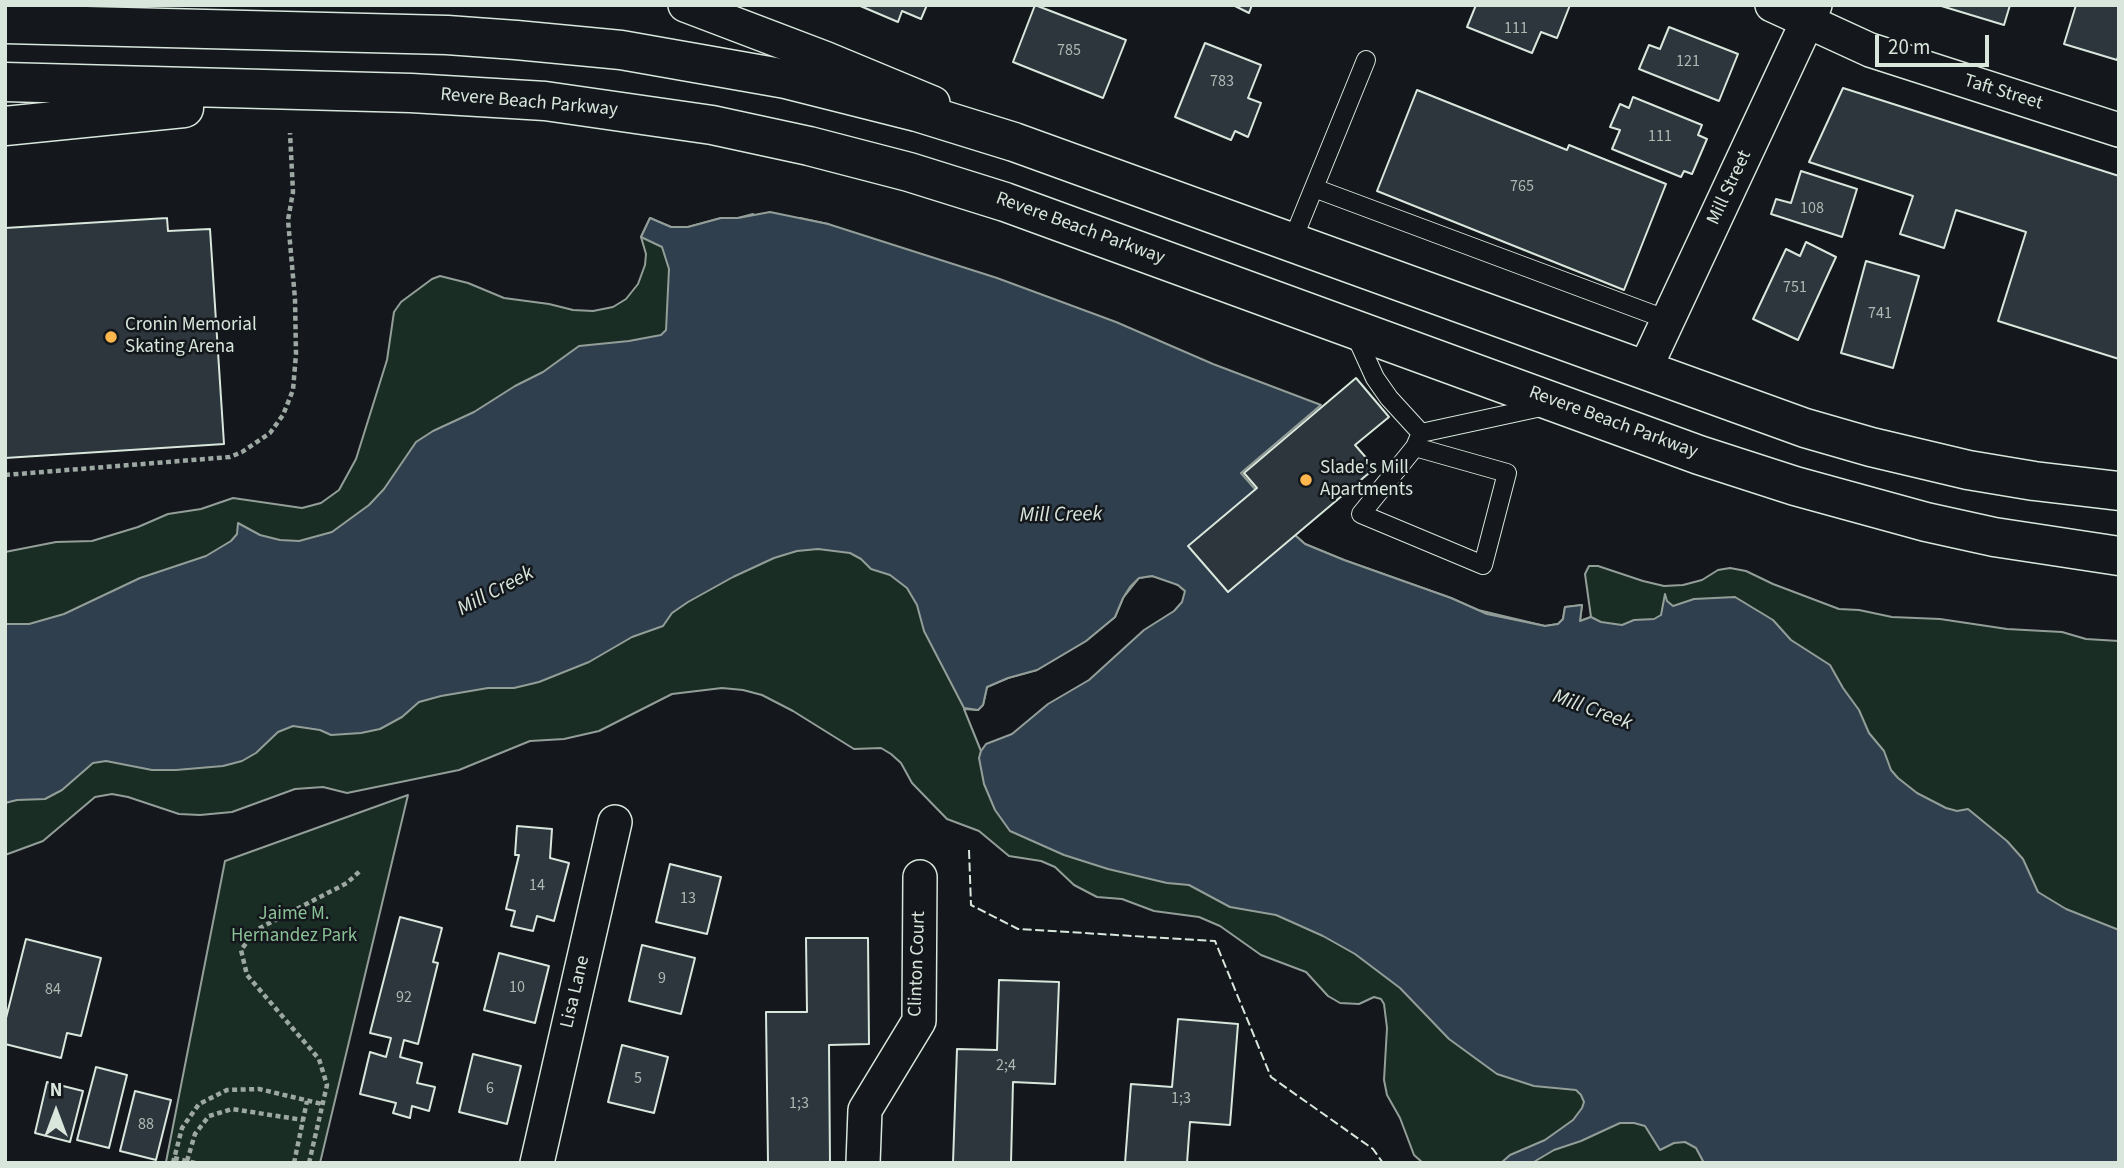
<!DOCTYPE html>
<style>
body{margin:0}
#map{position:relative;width:2124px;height:1168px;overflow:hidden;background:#14181c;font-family:"Source Sans 3",sans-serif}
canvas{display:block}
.frame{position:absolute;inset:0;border:7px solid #d8e6dc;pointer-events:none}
.north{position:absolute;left:21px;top:1077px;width:70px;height:70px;-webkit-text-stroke:5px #14181c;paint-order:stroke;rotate:0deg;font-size:19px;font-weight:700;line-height:28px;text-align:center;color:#d8e6dc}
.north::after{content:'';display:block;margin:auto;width:24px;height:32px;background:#d8e6dc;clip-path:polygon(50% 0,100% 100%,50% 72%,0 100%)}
.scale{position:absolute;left:1875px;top:35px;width:114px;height:32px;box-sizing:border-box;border:4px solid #d8e6dc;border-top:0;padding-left:9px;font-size:21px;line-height:24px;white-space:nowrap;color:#d8e6dc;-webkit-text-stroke:5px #14181c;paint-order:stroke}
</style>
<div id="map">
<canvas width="2124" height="1168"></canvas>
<div class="frame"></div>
<div class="north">N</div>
<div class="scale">20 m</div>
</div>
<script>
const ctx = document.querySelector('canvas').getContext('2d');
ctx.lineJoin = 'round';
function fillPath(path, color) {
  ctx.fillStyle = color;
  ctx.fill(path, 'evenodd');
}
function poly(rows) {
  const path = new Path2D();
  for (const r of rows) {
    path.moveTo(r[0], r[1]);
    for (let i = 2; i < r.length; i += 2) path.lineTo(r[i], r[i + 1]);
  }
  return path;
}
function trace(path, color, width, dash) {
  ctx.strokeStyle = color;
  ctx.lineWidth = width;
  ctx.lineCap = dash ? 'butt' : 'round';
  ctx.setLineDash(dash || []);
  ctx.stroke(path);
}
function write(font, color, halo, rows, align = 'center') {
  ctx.font = font + ' "Source Sans 3",sans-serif';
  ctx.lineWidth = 5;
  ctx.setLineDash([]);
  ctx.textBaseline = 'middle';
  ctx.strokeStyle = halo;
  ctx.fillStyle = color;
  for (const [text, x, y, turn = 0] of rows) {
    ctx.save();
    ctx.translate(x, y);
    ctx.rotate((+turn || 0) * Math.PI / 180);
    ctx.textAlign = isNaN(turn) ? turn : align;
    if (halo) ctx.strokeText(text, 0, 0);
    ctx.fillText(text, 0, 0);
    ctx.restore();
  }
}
const green = poly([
 [753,214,763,222,800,218,828,224,868,243,1223,462,5,715,5,552,56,542,92,541,138,527,168,514,201,509,233,498,302,508,321,503,339,490,356,459,387,360,394,312,401,302,432,279,440,276,468,283,504,298,549,304,573,310,593,311,613,307,626,299,638,284,645,265,646,254,641,237,650,218,671,227,688,227,721,218,738,218,753,214],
 [711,525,1140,547,1186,592,1178,585,1164,578,1152,576,1139,578,1123,598,1115,617,1086,641,1037,670,1008,678,987,687,983,705,978,710,964,709,981,751,980,758,1938,1163,1423,1163,1414,1155,1400,1118,1387,1095,1384,1080,1387,1028,1384,1004,1381,999,1374,997,1359,1004,1340,1003,1328,996,1306,972,1261,955,1220,926,1199,917,1154,911,1122,899,1097,897,1074,885,1055,867,1041,861,1009,856,979,831,947,819,912,783,901,763,891,754,881,748,854,749,793,711,762,695,743,690,722,688,672,694,599,731,564,739,530,741,459,770,347,793,323,787,295,789,232,812,200,815,179,814,128,797,112,794,95,797,43,841,5,855,5,771,711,525],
 [1296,536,1305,544,1344,560,1451,598,1478,610,1545,626,1558,624,1563,619,1565,607,1582,605,1580,621,1591,617,1585,574,1589,566,1598,566,1643,581,1664,586,1683,585,1702,580,1718,570,1730,568,1746,571,1773,584,1839,609,1859,610,1892,617,1940,619,2007,629,2062,632,2086,639,2119,641,2119,1163,1422,648,1296,536],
 [408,795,320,1163,166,1162,225,861,408,795]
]);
fillPath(green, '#1a2d24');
trace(green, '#939e99', 2);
const water = poly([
 [770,212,828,224,997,278,1116,322,1213,364,1321,405,1241,473,1296,536,1305,544,1344,560,1451,598,1487,614,1545,626,1558,624,1563,619,1565,607,1582,605,1580,621,1591,617,1601,622,1622,625,1634,620,1654,619,1661,615,1665,594,1667,601,1673,606,1694,599,1735,597,1773,620,1791,640,1830,665,1843,688,1859,710,1869,733,1884,751,1891,770,1898,778,1917,793,1946,808,1957,811,1968,809,2007,841,2023,859,2038,892,2066,909,2119,930,2119,1163,1704,1163,1696,1148,1685,1142,1674,1143,1660,1150,1645,1126,1634,1123,1620,1123,1581,1141,1554,1150,1532,1163,1501,1163,1510,1155,1545,1140,1573,1120,1582,1108,1584,1102,1581,1095,1576,1090,1534,1086,1497,1074,1449,1039,1400,988,1355,954,1323,936,1276,915,1230,907,1189,885,1167,883,1108,869,1064,855,1010,831,995,810,984,784,979,758,981,751,986,744,1012,734,1048,704,1089,680,1144,630,1174,611,1182,602,1185,591,1178,585,1152,576,1139,578,1130,587,1123,598,1115,617,1086,641,1037,670,1008,678,987,687,983,705,978,710,964,708,924,631,917,605,907,588,890,575,871,569,861,559,850,553,818,549,797,551,774,558,733,577,688,602,672,613,663,626,632,637,589,662,539,682,514,688,488,688,441,696,419,702,402,717,380,729,361,733,331,735,320,730,293,726,278,732,256,753,242,761,223,766,176,770,152,770,106,761,93,763,62,790,45,799,17,800,5,803,5,624,29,624,64,614,140,578,206,556,231,541,237,534,238,523,260,535,280,540,299,541,332,532,369,505,384,489,416,442,433,431,474,412,515,386,543,372,579,346,629,341,661,335,666,330,669,269,662,247,641,237,650,218,671,227,688,227,721,218,738,218,770,212]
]);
fillPath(water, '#2f3f4d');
trace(water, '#939e99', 2);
const building = poly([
 [858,5,927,5,921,19,902,11,898,22,858,5],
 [1035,5,1126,40,1103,98,1013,62,1035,5],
 [1233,5,1252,5,1249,13,1233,5],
 [1476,5,1570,5,1557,38,1541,32,1532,53,1467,27,1476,5],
 [1938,5,2010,5,2004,25,1938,5],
 [2076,5,2119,5,2119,53,2117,60,2064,44,2076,5],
 [1669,27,1738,54,1719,101,1639,69,1649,45,1660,49,1669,27],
 [1205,43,1261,65,1248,98,1261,103,1248,137,1235,131,1231,140,1175,117,1205,43],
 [1843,88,2119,176,2119,359,1998,321,2026,232,1956,210,1944,248,1900,234,1913,196,1809,162,1843,88],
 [1417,90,1567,150,1569,145,1666,184,1624,290,1377,191,1417,90],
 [1633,97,1702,125,1698,135,1707,139,1692,174,1684,171,1681,177,1612,149,1620,130,1610,127,1620,104,1629,108,1633,97],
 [1801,171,1857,189,1842,237,1771,214,1776,199,1791,203,1801,171],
 [167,218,168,231,210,229,224,444,5,458,5,228,167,218],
 [1806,242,1836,257,1798,340,1753,319,1786,249,1800,256,1806,242],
 [1866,261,1919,276,1893,368,1841,353,1866,261],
 [1356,378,1389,417,1355,445,1375,468,1228,592,1188,546,1257,488,1244,473,1356,378],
 [517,826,552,829,550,858,569,863,554,921,537,916,533,931,511,926,515,911,506,909,519,855,515,855,517,826],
 [670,864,721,877,707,934,656,922,670,864],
 [400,917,442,928,433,962,438,963,418,1044,404,1040,400,1057,422,1063,417,1083,435,1087,429,1111,412,1106,410,1118,393,1113,396,1103,360,1094,370,1052,386,1057,391,1038,370,1033,400,917],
 [806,938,868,938,869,1044,829,1045,830,1163,768,1163,766,1012,807,1012,806,938],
 [26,939,101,958,81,1036,67,1033,61,1058,5,1044,5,1022,26,939],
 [642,945,695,958,681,1014,629,1001,642,945],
 [499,953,549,966,535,1023,484,1010,499,953],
 [999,980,1059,982,1055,1084,1013,1082,1011,1163,953,1163,957,1049,997,1050,999,980],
 [1178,1019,1238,1024,1230,1125,1190,1122,1187,1163,1125,1163,1131,1084,1172,1087,1178,1019],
 [622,1045,668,1057,654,1113,608,1102,622,1045],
 [473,1054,521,1066,507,1124,459,1112,473,1054],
 [96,1067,127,1075,109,1148,77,1140,96,1067],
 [47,1082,83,1091,70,1142,35,1133,47,1082],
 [135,1091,171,1100,156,1160,120,1151,135,1091]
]);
fillPath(building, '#2c363c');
trace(building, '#d8e6dc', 2);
const lane = poly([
 [1314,188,1668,320],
 [1291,244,1366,60],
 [1355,334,1375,378,1389,398,1421,433,1546,406],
 [1415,447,1507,473,1483,565,1361,514,1415,447,1421,433]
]);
const street = poly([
 [685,5,827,59,933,103],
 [1772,5,1870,50,2119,130],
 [1644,371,1815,5],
 [537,1163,615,822],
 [863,1163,865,1110,919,1021,920,877]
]);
const highway = poly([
 [5,24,447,35,516,40,621,50,786,79,917,112,1014,142,1805,428,1871,447,1968,470,2034,481,2119,491],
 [5,82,411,93,545,101,712,125,809,146,909,172,1005,202,1699,455,1795,486,1926,522,1994,537,2119,556],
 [5,126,184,108]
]);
trace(lane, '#d8e6dc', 20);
trace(street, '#d8e6dc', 36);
trace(highway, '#d8e6dc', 41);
trace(poly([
 [5,475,230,457,242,452,270,433,283,415,293,390,296,354,295,299,288,220,293,192,290,133],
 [174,1158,195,1163],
 [187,1161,195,1134,209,1116,232,1109,303,1120],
 [173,1163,182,1128,199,1104,227,1090,259,1089,322,1104],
 [294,1163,307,1101],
 [309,1163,327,1085,319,1059,247,975,241,950,256,930,347,883,361,870]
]), '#9da8a2', 4.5, [5, 3.5]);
trace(lane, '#14181c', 18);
trace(street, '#14181c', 33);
trace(highway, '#14181c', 38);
trace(poly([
 [969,850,971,905,1018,929,1215,941,1271,1077,1373,1149,1383,1163]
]), '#d8e6dc', 2, [9, 3.5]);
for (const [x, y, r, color] of [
 [111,337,7,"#ffb74d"],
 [1306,480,7,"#ffb74d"]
]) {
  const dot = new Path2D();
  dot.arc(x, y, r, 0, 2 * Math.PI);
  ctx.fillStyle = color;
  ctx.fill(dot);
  trace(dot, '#14181c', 2.5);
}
write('16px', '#adbab4', null, [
 ["111",1516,29],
 ["785",1069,51],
 ["121",1688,62],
 ["783",1222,82],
 ["111",1660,137],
 ["765",1522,187],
 ["108",1812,209],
 ["751",1795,288],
 ["741",1880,314],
 ["14",537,886],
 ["13",688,899],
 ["9",662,979],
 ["10",517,988],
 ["84",53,990],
 ["92",404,998],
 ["2;4",1006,1066],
 ["5",638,1079],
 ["6",490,1089],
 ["1;3",1181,1099],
 ["1;3",799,1104],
 ["88",146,1125]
]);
write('19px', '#d8e6dc', '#14181c', [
 ["Taft Street",2003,93,17],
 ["Revere Beach Parkway",529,103,5],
 ["Mill Street",1730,188,-65],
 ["Revere Beach Parkway",1080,229,20],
 ["Revere Beach Parkway",1613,423,20],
 ["Clinton Court",918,964,-88],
 ["Lisa Lane",576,992,-77]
]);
write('19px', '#d8e6dc', '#14181c', [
 ["Cronin Memorial",125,326],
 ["Skating Arena",125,348],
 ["Slade's Mill",1320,469],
 ["Apartments",1320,491]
], 'left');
write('19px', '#8ac095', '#14181c', [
 ["Jaime M.",294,915],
 ["Hernandez Park",294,937]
]);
write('italic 21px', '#d8e6dc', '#14181c', [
 ["Mill Creek",1061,516,-1],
 ["Mill Creek",496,592,-28],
 ["Mill Creek",1592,711,20]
]);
</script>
